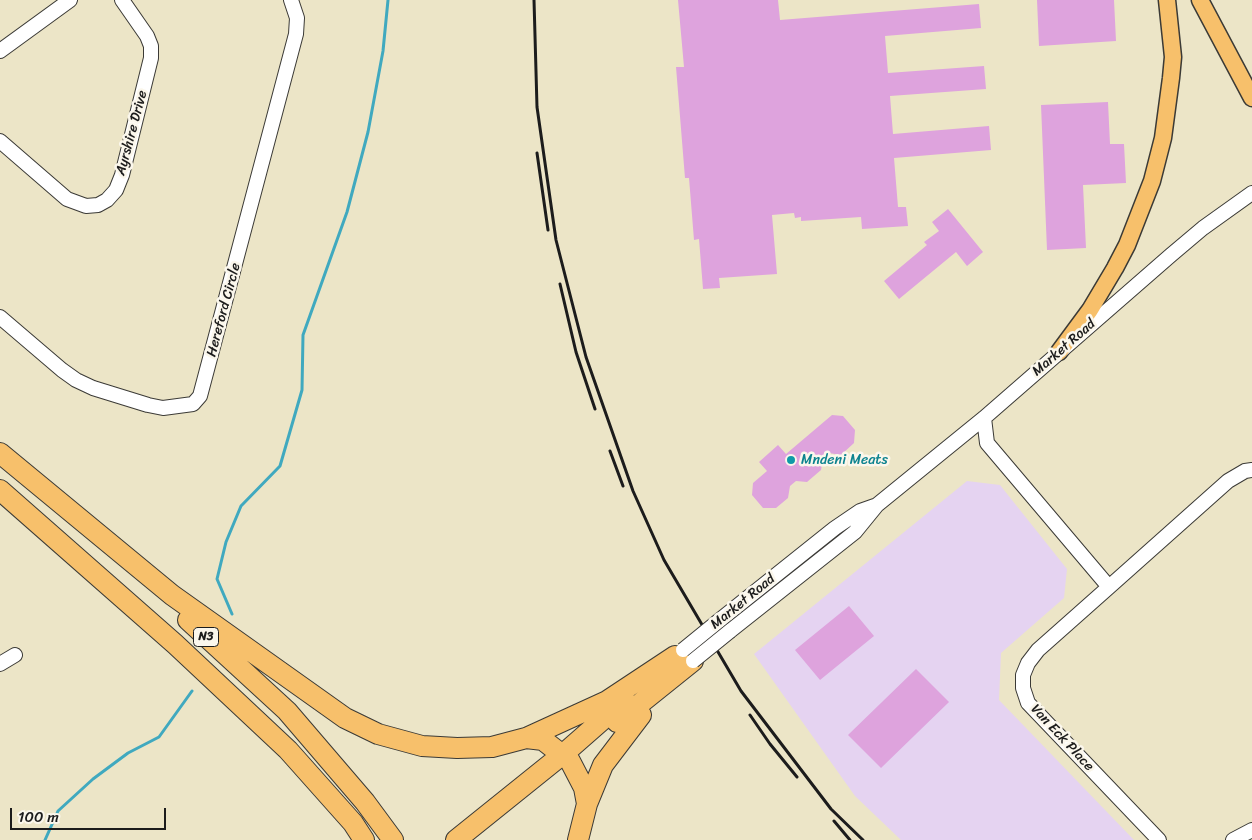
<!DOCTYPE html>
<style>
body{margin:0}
#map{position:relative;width:1252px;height:840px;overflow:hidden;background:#ece5c7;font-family:Sriracha,sans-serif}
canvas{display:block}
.scale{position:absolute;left:10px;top:808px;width:156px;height:22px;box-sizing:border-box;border:2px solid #1c1c1c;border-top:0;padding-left:6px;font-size:15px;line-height:18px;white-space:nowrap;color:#1c1c1c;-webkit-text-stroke:4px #fbf7ec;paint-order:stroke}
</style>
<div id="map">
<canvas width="1252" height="840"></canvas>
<div class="scale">100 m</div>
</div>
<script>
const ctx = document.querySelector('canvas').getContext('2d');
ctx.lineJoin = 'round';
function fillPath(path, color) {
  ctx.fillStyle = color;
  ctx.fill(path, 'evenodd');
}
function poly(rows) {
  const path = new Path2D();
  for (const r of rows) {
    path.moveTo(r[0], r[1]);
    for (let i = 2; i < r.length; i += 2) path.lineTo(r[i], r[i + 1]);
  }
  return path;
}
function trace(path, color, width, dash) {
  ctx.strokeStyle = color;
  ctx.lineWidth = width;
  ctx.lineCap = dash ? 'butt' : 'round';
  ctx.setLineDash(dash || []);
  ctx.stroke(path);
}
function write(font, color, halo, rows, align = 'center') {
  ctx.font = font + ' Sriracha,sans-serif';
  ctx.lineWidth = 5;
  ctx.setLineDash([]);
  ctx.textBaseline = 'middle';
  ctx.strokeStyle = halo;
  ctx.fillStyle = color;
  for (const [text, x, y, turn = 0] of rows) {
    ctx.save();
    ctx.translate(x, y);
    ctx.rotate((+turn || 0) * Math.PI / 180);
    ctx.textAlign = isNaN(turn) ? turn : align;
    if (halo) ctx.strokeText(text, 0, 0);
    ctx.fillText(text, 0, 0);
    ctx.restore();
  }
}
fillPath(poly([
 [967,481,1000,485,1067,569,1064,598,1001,653,999,700,1134,840,901,840,855,796,754,654]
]), '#e5d3f1');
trace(poly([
 [232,614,217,579,226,542,241,506,280,466,302,390,303,335,347,212,368,132,383,51,388,0],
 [45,840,58,811,93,779,128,753,159,737,192,691]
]), '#40a9bf', 3);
fillPath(poly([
 [678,0,778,0,780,20,979,4,981,28,885,36,888,73,984,66,986,89,890,96,893,134,989,126,991,150,894,158,898,207,906,207,908,226,862,229,861,217,801,221,801,217,795,218,794,213,772,215,777,274,719,278,720,288,703,289,699,239,694,240,689,178,685,178,676,67,684,67],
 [1037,0,1114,0,1116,41,1039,46],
 [1108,102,1110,144,1124,144,1126,183,1083,185,1086,248,1047,250,1041,105],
 [948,209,983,252,967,266,956,252,899,299,884,281,927,245,924,242,939,231,932,222],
 [832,415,843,416,855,430,854,443,841,455,829,453,823,459,821,470,807,482,796,481,790,486,788,498,776,508,763,508,752,495,753,483,767,471,759,462,778,445,786,454],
 [849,606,874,636,820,680,795,650],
 [916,669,949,702,881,768,848,735]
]), '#dea3dd');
const minor = poly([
 [0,51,70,0],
 [0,141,67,199,86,206,98,205,107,200,116,190,122,175,151,58,151,46,147,36,122,0],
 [0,317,62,370,76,380,93,388,148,405,163,408,193,404,200,396,296,34,297,18,291,0],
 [984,418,987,443,1109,587],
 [721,619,835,528,860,511,877,505],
 [730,631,855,532,877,505,984,418,1171,255,1203,228,1252,193],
 [0,664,15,655],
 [1159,840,1028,703,1023,688,1023,675,1028,663,1038,650,1109,587,1228,481,1245,471,1252,470],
 [1233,840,1252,830]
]);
const major = poly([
 [1200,0,1252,98],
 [1059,352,1090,310,1115,268,1127,245,1152,181,1163,138,1171,78,1173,57,1167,0]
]);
const highway = poly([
 [0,453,172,595,345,718,378,734,422,746,457,748,492,747,526,738,607,701,675,656],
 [0,490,175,644,288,750,353,823,364,840],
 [188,620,287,711,365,802,393,840],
 [617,722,693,661],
 [526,738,543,740,570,761,584,788,587,804],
 [456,840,568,750,625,700],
 [578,840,587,804,603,765,641,715]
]);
trace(minor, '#3b3a36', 16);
trace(major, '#3b3a36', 19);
trace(highway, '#3b3a36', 22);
trace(minor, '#fff', 14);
trace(major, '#f7c06b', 16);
trace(highway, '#f7c06b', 20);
trace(poly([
 [534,0,537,107,556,240,586,357,633,491,664,560,741,691,831,809,863,840],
 [537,153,548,230],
 [560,284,576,352,595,409],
 [610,451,623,486],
 [750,715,770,744,797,777],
 [834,821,850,840]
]), '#1c1c1c', 3);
const minorBridge = poly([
 [683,650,721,619],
 [693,661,730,631]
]);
trace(minorBridge, '#3b3a36', 16, []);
trace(minorBridge, '#fff', 14);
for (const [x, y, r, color] of [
 [791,460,5,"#0f9aa8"]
]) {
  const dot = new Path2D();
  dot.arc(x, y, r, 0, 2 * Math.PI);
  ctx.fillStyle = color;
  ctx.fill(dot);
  trace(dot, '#fbf7ec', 2);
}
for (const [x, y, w] of [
 [206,637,25]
]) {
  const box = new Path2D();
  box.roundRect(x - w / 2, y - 9.5, w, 19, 4);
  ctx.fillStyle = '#fbf7ec';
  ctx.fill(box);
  trace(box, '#1c1c1c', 1);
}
write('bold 12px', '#1c1c1c', null, [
 ["N3",206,637]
]);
write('14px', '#1c1c1c', '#fbf7ec', [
 ["Ayrshire Drive",132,133,-75],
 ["Hereford Circle",224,310,-75],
 ["Market Road",1064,348,-41],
 ["Market Road",743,602,-39],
 ["Van Eck Place",1062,738,47]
]);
write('14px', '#0d838f', '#fbf7ec', [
 ["Mndeni Meats",801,460]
], 'left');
</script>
